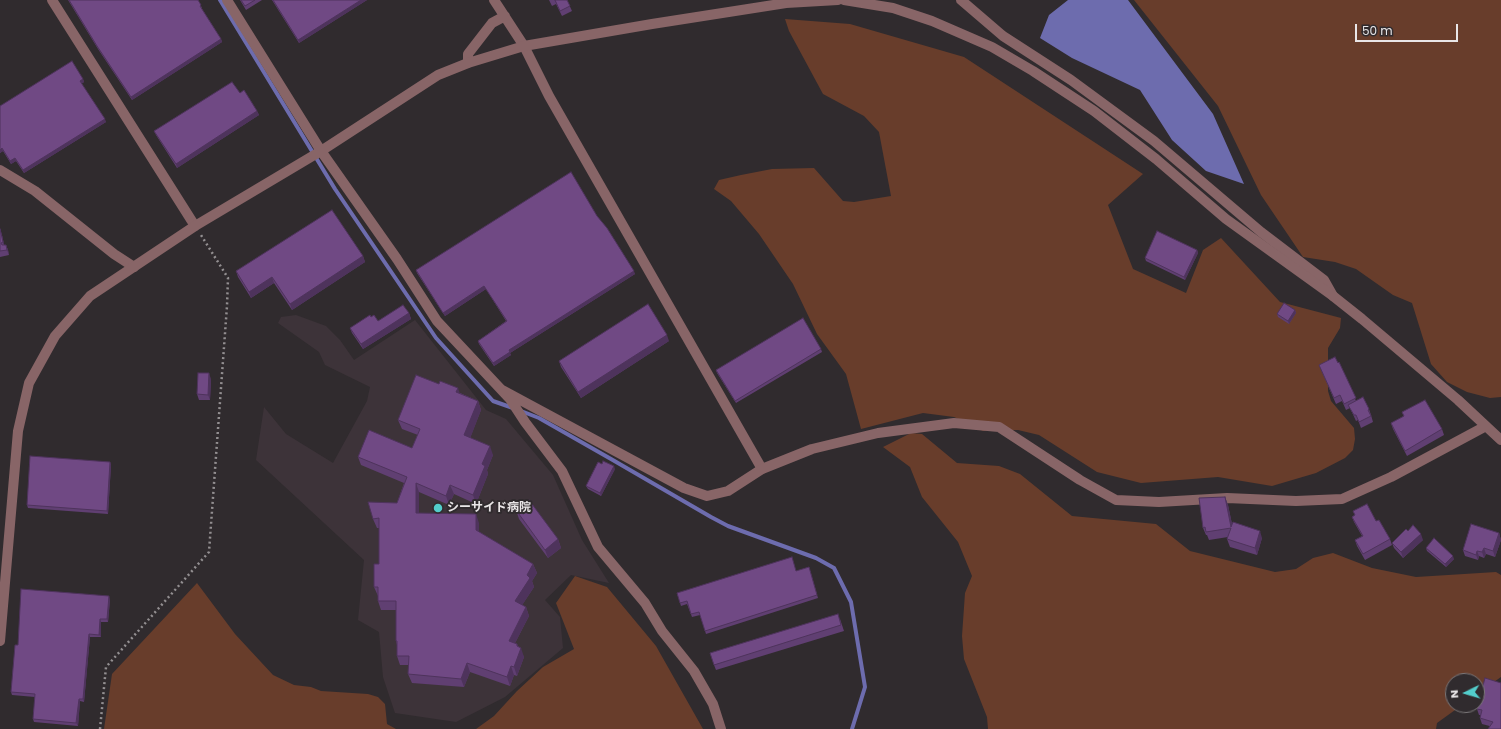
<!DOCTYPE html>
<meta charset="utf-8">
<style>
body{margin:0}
#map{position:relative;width:1501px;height:729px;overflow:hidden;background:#302b2e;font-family:Poppins,sans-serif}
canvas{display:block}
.north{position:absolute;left:1445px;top:673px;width:40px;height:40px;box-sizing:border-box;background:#302b2e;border:1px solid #7a7678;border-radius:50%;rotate:265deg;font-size:11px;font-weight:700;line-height:16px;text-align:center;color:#e9e6e7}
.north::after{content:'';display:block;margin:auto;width:14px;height:18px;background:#53cdcb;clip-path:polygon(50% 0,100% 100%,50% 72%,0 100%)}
.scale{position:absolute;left:1355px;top:24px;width:103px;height:18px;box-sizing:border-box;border:2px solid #e9e6e7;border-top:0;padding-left:5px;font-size:12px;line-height:14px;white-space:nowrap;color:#e9e6e7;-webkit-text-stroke:3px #302b2e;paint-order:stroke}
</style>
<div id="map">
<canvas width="1501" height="729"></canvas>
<div class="north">N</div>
<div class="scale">50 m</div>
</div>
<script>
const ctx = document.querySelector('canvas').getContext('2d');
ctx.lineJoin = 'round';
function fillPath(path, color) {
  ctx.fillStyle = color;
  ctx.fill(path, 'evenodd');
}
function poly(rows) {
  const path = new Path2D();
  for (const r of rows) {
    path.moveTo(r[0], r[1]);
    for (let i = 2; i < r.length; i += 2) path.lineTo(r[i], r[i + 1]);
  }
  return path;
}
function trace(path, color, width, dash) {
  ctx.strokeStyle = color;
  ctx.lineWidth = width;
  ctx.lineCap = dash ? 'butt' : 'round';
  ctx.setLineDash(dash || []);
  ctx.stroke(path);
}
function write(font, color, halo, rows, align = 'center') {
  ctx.font = font + ' Poppins,"Noto Sans JP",sans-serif';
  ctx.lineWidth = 4;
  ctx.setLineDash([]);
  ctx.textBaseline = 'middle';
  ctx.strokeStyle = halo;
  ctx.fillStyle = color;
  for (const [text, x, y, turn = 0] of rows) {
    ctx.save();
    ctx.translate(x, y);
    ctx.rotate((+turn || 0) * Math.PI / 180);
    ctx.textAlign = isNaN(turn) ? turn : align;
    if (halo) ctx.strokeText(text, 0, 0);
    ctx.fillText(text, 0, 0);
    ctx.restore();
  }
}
fillPath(poly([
 [296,315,326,326,340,340,354,360,415,320,486,410,506,419,553,475,582,540,609,583,571,575,545,600,560,617,563,648,505,697,456,722,395,713,383,677,379,632,358,620,364,560,256,460,264,407,286,434,333,463,367,401,370,387,325,365,319,352,278,323,281,317]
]), '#3d3339');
fillPath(poly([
 [1134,0,1501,0,1501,397,1490,398,1467,392,1447,382,1431,364,1412,303,1393,295,1356,269,1335,262,1303,257,1261,195,1218,106],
 [785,19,850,24,964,57,1143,174,1108,205,1133,269,1186,293,1203,250,1221,238,1280,302,1341,318,1340,328,1328,348,1328,391,1331,401,1354,428,1355,439,1353,450,1345,458,1316,473,1272,486,1218,477,1141,483,1097,472,1039,435,1018,430,983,431,954,417,923,413,861,429,846,374,817,334,793,284,759,234,731,201,714,189,719,180,741,175,772,169,814,168,843,201,854,202,891,196,879,132,864,116,823,94,789,31],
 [911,433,922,434,957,463,999,466,1020,474,1072,516,1156,524,1190,551,1275,572,1296,569,1313,558,1333,553,1372,568,1416,577,1496,572,1501,575,1501,677,1477,694,1477,681,1453,681,1453,705,1462,705,1437,723,1436,729,988,729,987,717,964,659,962,636,965,593,972,576,958,542,922,497,910,467,883,447],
 [575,576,607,587,656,646,703,729,476,729,494,716,517,691,543,667,574,649,556,603],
 [197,583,235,634,273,675,294,685,311,687,321,691,368,694,378,697,385,704,387,724,396,729,104,729,112,674]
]), '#683d2b');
fillPath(poly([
 [1068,0,1128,0,1213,114,1244,184,1206,171,1172,140,1140,90,1072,58,1040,38,1049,15]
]), '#6d6cae');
trace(poly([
 [220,0,335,189,436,338,493,401,513,408],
 [521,411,539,418,611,459,711,517,728,526,816,558,834,568,851,602,865,687,852,729]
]), '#6d6cae', 4);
trace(poly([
 [100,729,106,667,209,552,227,306,228,278,201,235]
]), '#938f91', 2.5, [2, 3]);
trace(poly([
 [52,0,195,226],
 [494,0,524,46,549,96,762,469],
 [961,0,1003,36,1071,80,1154,141,1261,232,1324,280,1333,296],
 [468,63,468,54,492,23,505,16],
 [0,170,35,191,114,254,134,267]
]), '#886567', 10);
trace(poly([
 [227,0,321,151,397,259,437,321,510,399,525,422,562,471,598,547,645,603,662,631,694,671,713,704,721,729],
 [844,0,893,8,932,21,992,47,1033,71,1094,111,1156,159,1226,219,1333,296,1362,319,1458,400,1501,440],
 [502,390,684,488,707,496,728,491,762,469,812,449,878,433,954,423,999,427,1080,480,1116,500,1159,502,1227,498,1296,501,1342,499,1391,477,1486,426],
 [0,641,18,431,29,383,55,336,90,296,195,226,321,151,438,75,468,63,524,46,652,24,786,3,838,0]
]), '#886567', 10);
fillPath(poly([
 [68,0,198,0,202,8,202,9,221,39,222,42,132,100,98,49],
 [240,0,262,0,246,10],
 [272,0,367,0,299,43],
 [549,0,567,0,572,11,562,16,556,4,552,6],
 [83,79,84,82,81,84,106,122,24,173,16,161,11,164,3,151,0,153,0,106],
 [240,93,257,111,259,115,177,168,156,135,154,131],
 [597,216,635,274,510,353,511,355,494,366,479,344,478,341,506,321,486,289,445,316,417,273,416,270],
 [0,229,2,235,4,245,6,245,8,250,9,255,0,257],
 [1197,250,1198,253,1185,280,1146,261,1145,258],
 [363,256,365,262,292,310,274,283,251,298,238,277,236,271],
 [1295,310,1296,313,1289,324,1278,317,1277,314],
 [409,313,411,319,363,349,352,333,350,328,371,317,378,321],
 [669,341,581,398,561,367,559,361],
 [821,349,822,352,736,403,717,373,716,370],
 [1339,362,1356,401,1369,409,1371,415,1373,422,1361,428,1358,420,1356,421,1350,408,1346,410,1342,401,1336,404,1319,365,1338,363],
 [211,379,210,400,199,400,197,394],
 [460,393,478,401,481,410,470,438,493,455,487,470,488,474,476,504,454,494,449,505,419,492,419,513,479,523,479,532,533,564,537,573,532,581,534,587,522,605,526,607,529,616,515,643,517,644,524,657,517,676,514,675,510,686,470,672,464,687,412,683,408,674,409,665,400,665,397,656,397,645,396,641,396,610,381,610,378,601,378,596,374,587,379,564,379,528,377,528,373,519,397,503,404,483,361,465,358,457,412,448,418,435,402,429,398,420],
 [1402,412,1442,429,1444,435,1407,456,1393,429,1391,423,1404,417],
 [110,462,111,465,108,514,28,508,27,505],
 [615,469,601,496,588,489,586,486],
 [1225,497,1228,505,1232,524,1262,538,1257,555,1230,547,1227,539,1228,537,1209,540,1207,535,1206,535,1203,528],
 [516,510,558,539,561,548,548,558,519,519],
 [1353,511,1376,521,1390,539,1392,545,1365,560,1357,546,1355,540,1362,536,1354,522,1352,517,1355,515],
 [1499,533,1501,540,1495,557,1486,554,1484,558,1479,556,1478,560,1465,556,1463,550],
 [1423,540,1403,558,1394,548,1392,543],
 [1426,548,1454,559,1446,567,1427,551],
 [809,567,818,598,706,634,700,615,692,617,687,604,681,606,677,593,797,571],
 [110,599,108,622,101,622,101,637,90,637,84,702,80,701,78,726,34,722,33,719,35,697,12,695,11,692,18,645],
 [840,619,844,631,716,670,714,665],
 [1485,678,1501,729,1482,724,1480,718,1481,715,1479,715,1477,709]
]), '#603f72');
fillPath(poly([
 [361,0,367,0,299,43,298,40],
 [221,39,222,42,132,100,131,97],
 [83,79,84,82,81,84,80,81],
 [257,111,259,115,177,168,176,164],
 [105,119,106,122,24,173,23,170],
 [2,148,3,151,0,153,0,150],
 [15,158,16,161,11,164,10,161],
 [0,229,2,235,5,248,3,242],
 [6,245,8,250,9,255,7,250],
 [1197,250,1198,253,1185,280,1184,277],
 [363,256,365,262,292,310,290,304],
 [634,271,635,274,510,353,511,355,494,366,493,363,509,350],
 [272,277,274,283,251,298,249,292],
 [484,286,486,289,445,316,443,313],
 [1295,310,1296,313,1289,324,1288,321],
 [409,313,411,319,363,349,361,344],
 [667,335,669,341,581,398,578,392],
 [209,373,211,379,210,400,208,395],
 [458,388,461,397,456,392],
 [478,401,481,410,468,444,464,435],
 [490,446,493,455,487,470,488,474,476,504,473,495,482,464],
 [110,462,111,465,108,514,107,511],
 [614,466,615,469,601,496,600,493],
 [416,483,419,492,419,522,416,513],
 [450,485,454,494,449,505,446,496],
 [1225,497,1228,505,1234,534,1231,527],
 [476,514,479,523,479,539,476,530],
 [1260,531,1262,538,1257,555,1255,548],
 [1499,533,1501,540,1495,557,1493,551],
 [1421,534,1423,540,1403,558,1401,552],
 [558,539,561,548,548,558,545,550],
 [1484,548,1486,554,1484,558,1482,552],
 [1477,551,1479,556,1478,560,1476,555],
 [1453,556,1454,559,1446,567,1445,564],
 [533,564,537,573,532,581,534,587,519,610,515,601,527,575],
 [109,596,110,599,108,622,107,619],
 [526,607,529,616,512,649,509,641],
 [100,619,101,622,101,637,99,635],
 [89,634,90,637,84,702,83,699],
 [517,644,520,651,521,648,524,657,517,676,514,667],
 [467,663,470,672,464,687,461,679],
 [511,666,514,675,510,686,507,677],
 [79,699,80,701,78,726,76,723]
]), '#4e335c');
const building = poly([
 [69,0,198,0,201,5,200,6,221,39,131,97,97,46,69,0],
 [241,0,255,0,245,6,241,0],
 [273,0,361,0,298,40,273,0],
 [555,0,567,0,570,6,560,11,555,0],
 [72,61,83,79,80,81,105,119,23,170,15,158,10,161,2,148,0,150,0,106,72,61],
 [232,82,240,93,244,90,257,111,176,164,154,131,232,82],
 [571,172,597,216,607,228,634,271,509,350,510,352,493,363,478,341,507,321,484,286,443,313,416,270,571,172],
 [332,210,363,256,290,304,272,277,249,292,236,271,332,210],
 [0,229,3,242,1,243,2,245,6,245,7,250,0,251,0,229],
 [1157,231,1197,250,1184,277,1145,258,1157,231],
 [1284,303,1295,310,1288,321,1277,314,1284,303],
 [648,304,667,335,578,392,559,361,648,304],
 [403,305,409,313,361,344,350,328,370,315,371,317,374,315,378,321,403,305],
 [803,318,821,349,735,401,716,370,803,318],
 [1335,357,1338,363,1339,362,1356,398,1344,404,1340,395,1334,398,1319,365,1335,357],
 [198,373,209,373,208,395,197,394,198,373],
 [416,375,439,384,440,381,458,388,456,392,478,401,464,435,490,446,482,464,485,466,473,495,450,485,446,496,416,483,416,513,476,514,476,530,533,564,527,575,530,578,515,601,526,607,509,641,517,644,517,646,521,648,514,667,511,666,507,677,467,663,461,679,408,674,409,656,397,656,397,641,396,641,396,601,378,601,378,587,374,587,374,564,379,564,379,518,373,519,368,502,397,503,407,477,358,457,369,430,412,448,420,429,398,420,416,375],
 [1363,397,1369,409,1368,410,1371,416,1359,422,1356,415,1354,415,1348,405,1363,397],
 [1425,400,1442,429,1405,451,1391,423,1404,416,1402,412,1425,400],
 [30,456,110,462,107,511,27,505,30,456],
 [603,461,614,466,600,493,586,486,598,462,602,464,603,461],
 [1225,497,1231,527,1233,522,1260,531,1255,548,1227,539,1231,528,1206,532,1205,527,1203,528,1199,498,1225,497],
 [529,500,558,539,545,550,516,510,529,500],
 [1367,504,1376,521,1379,520,1390,539,1363,554,1355,540,1363,536,1352,517,1355,515,1353,511,1367,504],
 [1471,524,1499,533,1493,551,1484,548,1482,552,1477,551,1476,555,1463,550,1471,524],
 [1413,525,1421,534,1401,552,1392,543,1406,529,1408,531,1413,525],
 [1434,538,1453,556,1445,564,1426,548,1434,538],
 [792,557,796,571,809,567,817,595,705,631,699,612,691,614,687,601,680,603,677,593,792,557],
 [21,589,109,596,107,619,100,619,99,635,89,634,83,699,79,699,76,723,33,719,35,694,11,692,15,645,18,645,21,589],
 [838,614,841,625,714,665,710,653,838,614],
 [1485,678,1501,683,1501,729,1488,729,1493,722,1480,718,1482,710,1477,709,1485,678]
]);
fillPath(building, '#704984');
trace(building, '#4e335c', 1);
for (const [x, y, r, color] of [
 [438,508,5,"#53cdcb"]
]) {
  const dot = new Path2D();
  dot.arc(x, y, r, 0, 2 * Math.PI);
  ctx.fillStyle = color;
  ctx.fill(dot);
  trace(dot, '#302b2e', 1.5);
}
write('bold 12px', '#e9e6e7', '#302b2e', [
 ["シーサイド病院",447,508]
], 'left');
</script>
